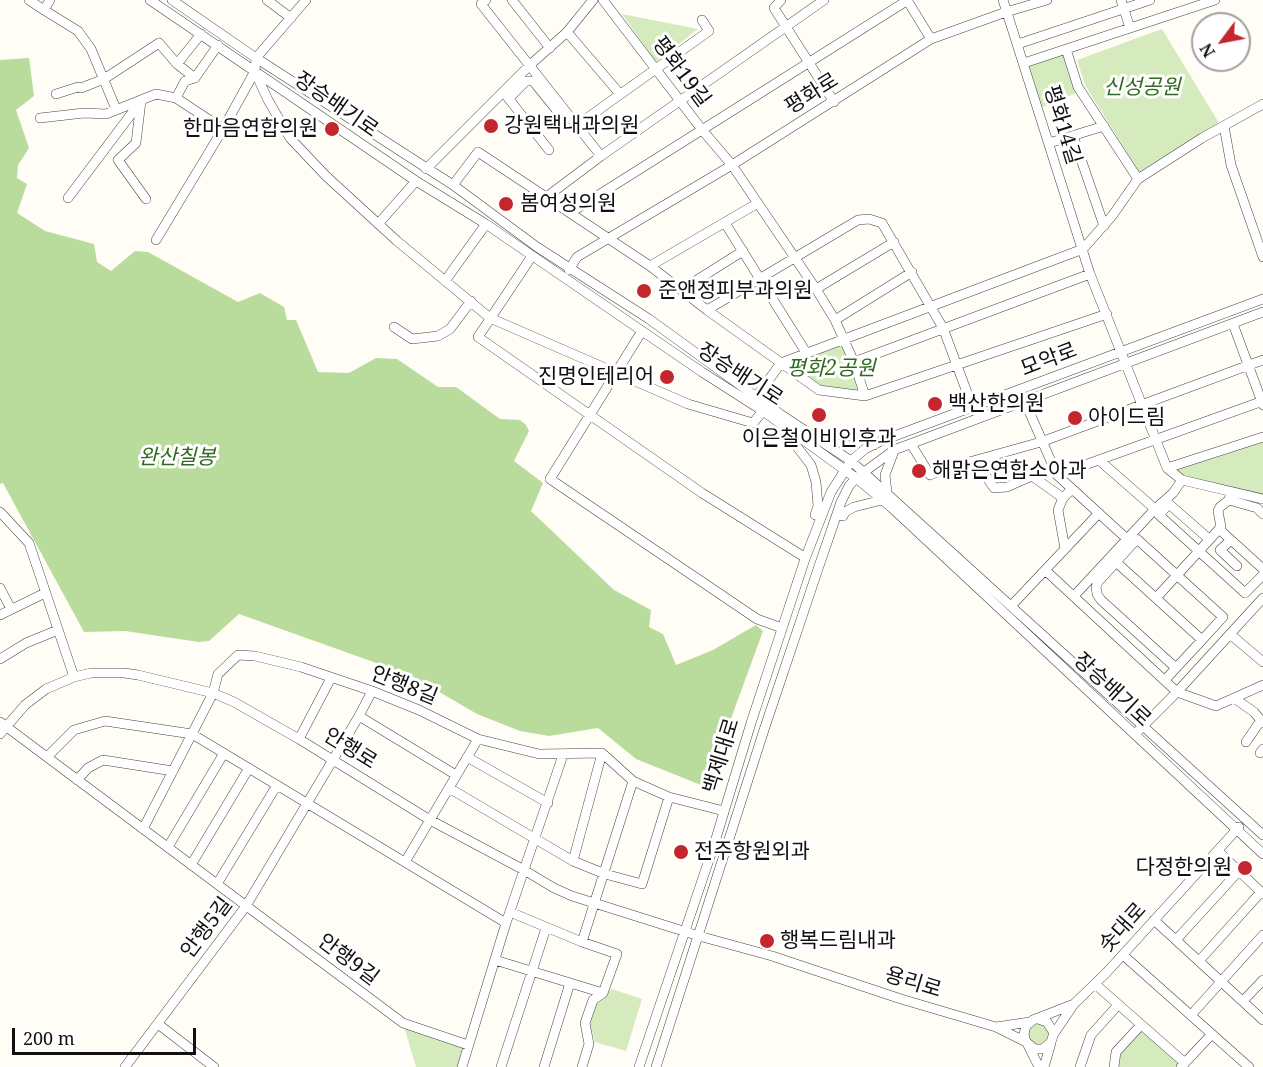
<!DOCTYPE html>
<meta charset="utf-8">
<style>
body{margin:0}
#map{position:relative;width:1263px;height:1067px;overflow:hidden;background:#fffdf5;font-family:"Noto Serif",serif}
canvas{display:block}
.north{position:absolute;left:1191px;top:12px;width:60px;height:60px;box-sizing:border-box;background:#fff;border:2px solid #a0a0a0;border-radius:50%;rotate:238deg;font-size:16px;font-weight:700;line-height:24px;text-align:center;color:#111}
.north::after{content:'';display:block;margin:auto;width:21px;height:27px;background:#c4262e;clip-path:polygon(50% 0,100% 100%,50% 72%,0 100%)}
.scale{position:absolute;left:12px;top:1028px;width:184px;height:27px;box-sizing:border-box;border:3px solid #111;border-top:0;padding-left:8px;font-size:18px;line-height:21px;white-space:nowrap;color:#111;-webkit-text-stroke:4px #fff;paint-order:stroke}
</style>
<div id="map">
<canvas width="1263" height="1067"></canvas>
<div class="north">N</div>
<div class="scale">200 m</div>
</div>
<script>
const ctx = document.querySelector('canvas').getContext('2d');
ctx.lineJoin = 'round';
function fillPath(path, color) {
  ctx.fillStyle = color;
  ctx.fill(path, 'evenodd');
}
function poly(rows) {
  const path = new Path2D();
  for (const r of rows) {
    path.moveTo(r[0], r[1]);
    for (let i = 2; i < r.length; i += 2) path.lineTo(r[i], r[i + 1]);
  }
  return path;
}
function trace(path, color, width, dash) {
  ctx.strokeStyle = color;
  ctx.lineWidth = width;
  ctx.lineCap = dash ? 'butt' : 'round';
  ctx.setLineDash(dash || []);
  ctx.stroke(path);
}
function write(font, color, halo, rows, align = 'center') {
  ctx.font = font + ' "Noto Serif","Noto Sans KR",serif';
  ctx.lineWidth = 6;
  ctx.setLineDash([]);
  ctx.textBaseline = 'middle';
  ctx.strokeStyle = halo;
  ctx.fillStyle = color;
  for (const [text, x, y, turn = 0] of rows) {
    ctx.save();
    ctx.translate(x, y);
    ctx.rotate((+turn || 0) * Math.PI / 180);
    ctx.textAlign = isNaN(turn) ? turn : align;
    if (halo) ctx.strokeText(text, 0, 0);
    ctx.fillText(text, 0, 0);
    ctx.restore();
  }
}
fillPath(poly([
 [622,14,698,29,656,62],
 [1162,29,1219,123,1139,172,1085,85,1077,60],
 [1066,49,1081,91,1038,109,1024,63],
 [844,340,865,396,819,390,781,363],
 [1263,437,1263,499,1182,480,1167,468],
 [612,989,642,999,626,1051,595,1042,590,1024,597,1001],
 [403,1023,468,1045,462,1067,416,1067],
 [1040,1023,1049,1029,1049,1040,1040,1046,1030,1042,1027,1031,1032,1024],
 [1141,1029,1181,1064,1178,1067,1117,1067,1119,1054]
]), '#d5ebbd');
fillPath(poly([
 [29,58,34,96,16,110,29,148,18,165,17,178,27,184,17,213,45,231,94,244,97,262,111,271,135,251,148,252,238,302,260,293,284,307,287,320,296,320,318,372,349,373,376,358,397,359,438,387,456,387,500,419,520,420,526,425,529,431,514,461,543,483,531,511,614,590,651,610,649,627,663,634,676,665,713,650,756,625,763,631,706,787,636,759,598,728,549,736,520,731,477,714,410,675,239,614,209,641,199,642,125,631,84,632,3,483,0,484,0,60]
]), '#b9dc9c');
const minor = poly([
 [29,0,44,10,50,0],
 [150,0,416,181,486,224,702,372,763,411,856,478,892,508,1263,854],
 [172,0,256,58,453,185,537,247,649,319,780,414,851,461,1263,835],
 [267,0,291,18],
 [486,0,481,4,601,156],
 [512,0,550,48],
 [603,0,703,131,732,165,816,289,835,320,854,362,865,396],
 [781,0,774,8,834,102],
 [907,0,931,39],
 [1003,0,1090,274,1167,468,1182,480,1263,499],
 [1121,0,1130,28],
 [44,10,78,31,91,49,116,109],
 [567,32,620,94],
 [1018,44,1150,0],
 [1066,49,1078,87,1138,179],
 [1024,63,1215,0],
 [177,64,195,78],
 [255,72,268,100,290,138,326,176,397,241,490,318,688,404,753,423,763,411],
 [56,94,78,87,81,88,104,79,159,43,177,64,201,34],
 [505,94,549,150],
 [176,98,223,129],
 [509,98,526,81,533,81,559,113],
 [40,118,84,113,106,114,156,94,176,98,185,81,195,78,218,45],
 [576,126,709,31,702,20],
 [1224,126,1231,165,1263,257],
 [1073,136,1104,226],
 [1049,143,1104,126],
 [426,169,530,65,567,32,593,0],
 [453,185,478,152,650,266,707,310,819,390,865,396,1107,314],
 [68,198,141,101,136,143,118,160,146,199],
 [545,198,601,156,824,0],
 [570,213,908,0],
 [725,223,807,354],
 [378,224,416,181],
 [156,240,223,129,255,71,256,58,306,0],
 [532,256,478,337,702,493,801,555],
 [650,266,758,203],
 [569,270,577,257,732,165,931,39,1006,12,1047,0],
 [445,281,486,224],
 [816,289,894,242],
 [681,290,743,251],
 [707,310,858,220,869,219,882,223,943,328,974,411],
 [835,320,912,272],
 [1233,324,1263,405],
 [394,327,412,339,438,336,450,329,471,301],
 [642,331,550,479,757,619,782,628],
 [854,362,1090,274],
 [757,396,781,363,1083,249,1112,216,1138,179,1202,138,1263,104],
 [1025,402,1057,475,1127,539],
 [798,436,794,443,811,465,816,482,818,506,815,515],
 [816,437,821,432,870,439,874,445],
 [911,444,930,475,944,469,1041,442,1263,360],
 [1099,460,1155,509],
 [957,468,986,469,986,476,994,488,1007,487,1032,476,1063,498,1072,489],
 [1167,468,1263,437],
 [1057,475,1263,401],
 [887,492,885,475,894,451],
 [1063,498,1058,510,1065,549],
 [1229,500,1257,508,1263,514],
 [0,512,29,543,74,677],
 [837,514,843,516,845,512,854,507,882,500],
 [1219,529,1263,569],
 [1209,539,1169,504,1159,515,1245,593,1263,575],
 [1231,540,1220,550,1237,566],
 [1116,562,1202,640],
 [1045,570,1177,692,1216,706,1263,685],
 [0,588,11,609],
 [1075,595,1155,509,1173,493,1182,480],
 [1156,598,1221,527,1218,511,1220,507,1229,500,1231,492],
 [1012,605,1099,513],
 [0,615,45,593],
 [1230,634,1263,662],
 [0,659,26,643,58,630],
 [1165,680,1176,668,1202,640,1223,617,1137,539,1098,582,1096,587,1097,594,1101,600,1176,668],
 [1234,698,1254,712,1263,723],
 [359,716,456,775],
 [0,722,403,1023,468,1045],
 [1138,731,1177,692,1263,598],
 [0,734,25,705,46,689,74,677,91,673,124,673,138,675,213,693,234,702,299,739,430,820,524,870,554,888,572,896,699,936,772,956,901,999,996,1027,1026,1042],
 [299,739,331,678],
 [1246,742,1261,720],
 [1260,753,1263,749],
 [47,757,74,730,105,721,192,734,506,923],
 [467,757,548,803],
 [77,780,88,768,103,760,173,771],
 [449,788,573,861,605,874,642,884,669,797],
 [143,829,213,693,218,674,238,655,255,656,301,667,372,691,419,710,478,739,539,754,602,753,633,781,669,797,724,811],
 [168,847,224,753],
 [1218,851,1263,894],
 [573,861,602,753],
 [405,862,478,739],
 [191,865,249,768],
 [217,884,277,785],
 [510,912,582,942],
 [1154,920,1263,1020],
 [1176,940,1238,872],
 [1123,955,1249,1067],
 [495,960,603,993],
 [1199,961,1261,892],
 [1095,984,1185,1063],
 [1243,1001,1263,980],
 [1192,1014,1263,935],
 [1038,1019,1047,1022,1054,1033,1051,1042,1043,1049,1035,1049,1026,1042,1024,1034,1026,1026,1033,1020,1074,1004],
 [158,1024,214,1067],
 [996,1027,1030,1022],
 [1053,1035,1074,1004,1107,972,1239,827],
 [1028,1045,1039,1067],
 [125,1067,246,906,359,716,372,691],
 [462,1067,506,923,563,755],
 [501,1067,546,928],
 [544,1067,570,983],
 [582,1067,589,1044,585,1023,593,1000,603,993,617,954,582,942,633,781],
 [639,1067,714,845,751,723,805,559,831,492,851,461,865,449,881,441,1263,299],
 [656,1067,764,730,819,566,841,502,849,486,856,478,894,450,1263,312],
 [1044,1067,1051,1043],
 [1080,1067,1091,1035,1118,1005],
 [1114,1067,1116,1052,1141,1025],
 [1181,1067,1212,1034]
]);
trace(minor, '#444', 10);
trace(minor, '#fff', 9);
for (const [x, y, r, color] of [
 [491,126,8,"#c4262e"],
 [332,129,8,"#c4262e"],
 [506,204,8,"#c4262e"],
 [644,291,8,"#c4262e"],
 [667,377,8,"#c4262e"],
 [935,404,8,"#c4262e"],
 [819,415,8,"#c4262e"],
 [1075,418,8,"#c4262e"],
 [919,471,8,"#c4262e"],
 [681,852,8,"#c4262e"],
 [1245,868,8,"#c4262e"],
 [767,941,8,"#c4262e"]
]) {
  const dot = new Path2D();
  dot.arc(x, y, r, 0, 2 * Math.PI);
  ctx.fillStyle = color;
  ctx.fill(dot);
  trace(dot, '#fff', 2);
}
write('21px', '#111', '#fff', [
 ["평화19길",681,72,53],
 ["평화로",812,94,-32],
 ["장승배기로",336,105,35],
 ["평화14길",1062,125,73],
 ["모악로",1049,360,-21],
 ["장승배기로",740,375,33],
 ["안행8길",404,686,22],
 ["장승배기로",1112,690,43],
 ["안행로",350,749,32],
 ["백제대로",722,756,-73],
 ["안행5길",207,928,-53],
 ["솟대로",1123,928,-48],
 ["안행9길",348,960,37],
 ["용리로",913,983,17]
]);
write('italic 21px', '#2f6b1f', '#fff', [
 ["신성공원",1142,88],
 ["평화2공원",831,369],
 ["완산칠봉",177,458]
]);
write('21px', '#111', '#fff', [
 ["강원택내과의원",504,126],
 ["한마음연합의원",318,129,"right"],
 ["봄여성의원",520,204],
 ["준앤정피부과의원",658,291],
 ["진명인테리어",654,377,"right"],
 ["백산한의원",948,404],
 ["아이드림",1088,418],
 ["이은철이비인후과",819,439,"center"],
 ["해맑은연합소아과",932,471],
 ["전주항원외과",694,852],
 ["다정한의원",1232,868,"right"],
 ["행복드림내과",780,941]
], 'left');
</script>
